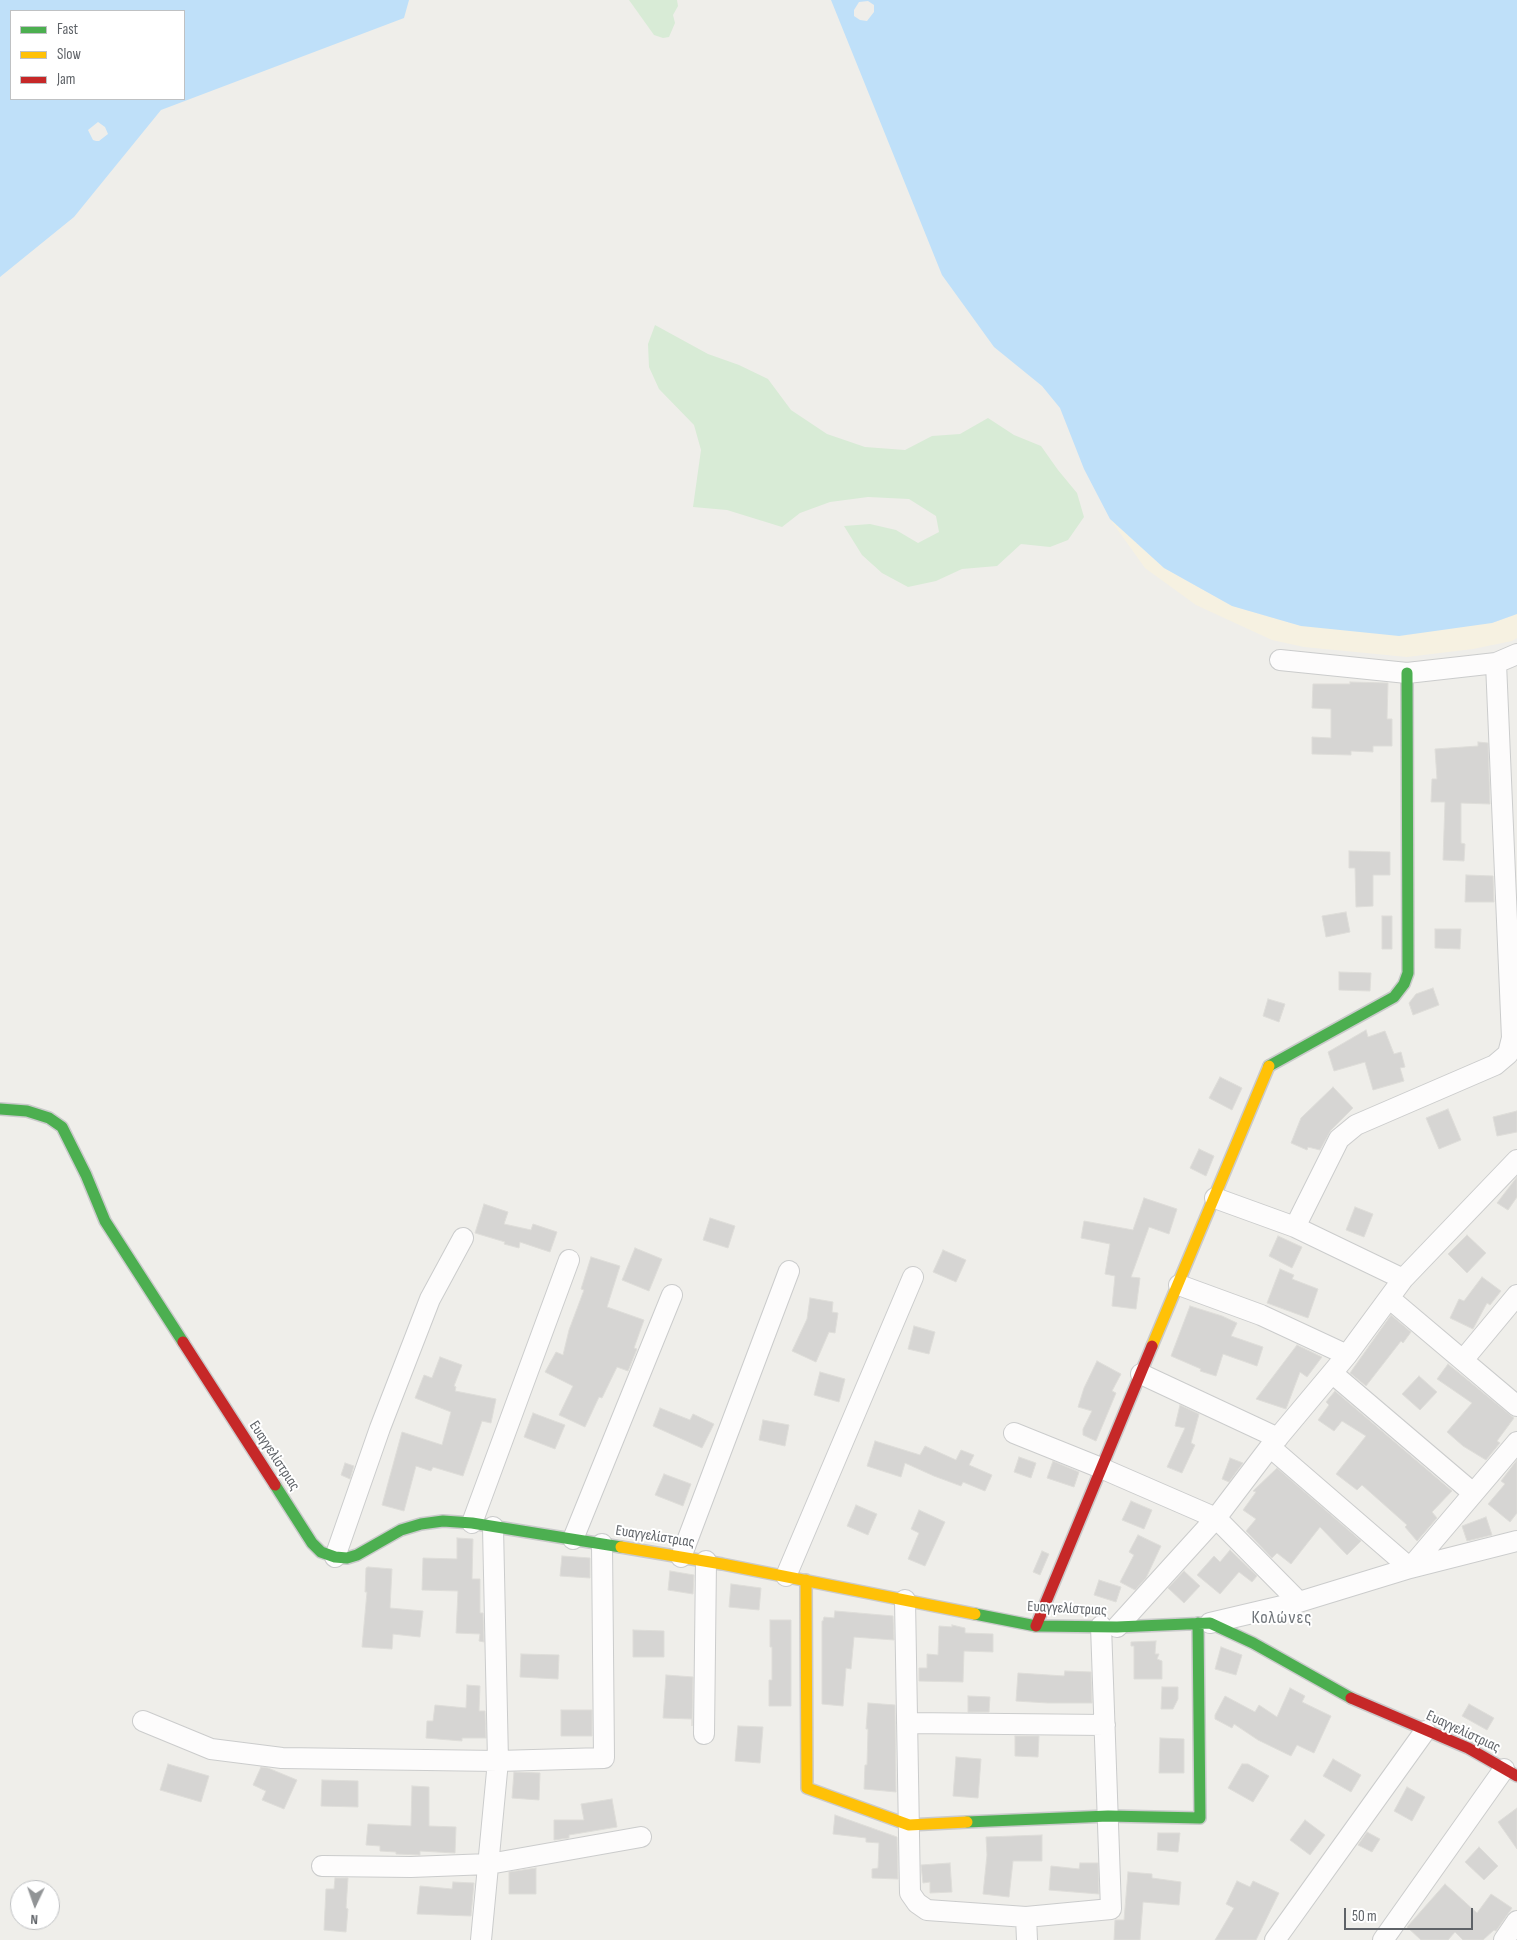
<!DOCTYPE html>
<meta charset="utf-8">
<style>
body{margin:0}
#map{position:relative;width:1517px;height:1940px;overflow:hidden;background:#efeeea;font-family:"Sofia Sans Condensed",sans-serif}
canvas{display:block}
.legend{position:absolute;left:10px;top:10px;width:175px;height:90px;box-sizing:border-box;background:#fff;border:1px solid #bfc1c3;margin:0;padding:6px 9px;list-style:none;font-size:15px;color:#5f6368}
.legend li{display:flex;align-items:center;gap:10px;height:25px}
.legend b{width:25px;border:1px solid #bfc1c3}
.north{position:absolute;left:10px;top:1880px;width:50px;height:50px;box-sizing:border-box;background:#fff;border:1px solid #bfc1c3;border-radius:50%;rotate:183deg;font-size:14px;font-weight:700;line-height:20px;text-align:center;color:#5f6368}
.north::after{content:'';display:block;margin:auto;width:18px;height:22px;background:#919496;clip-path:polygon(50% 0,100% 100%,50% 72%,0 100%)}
.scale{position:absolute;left:1344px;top:1908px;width:129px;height:22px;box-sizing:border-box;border:2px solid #5f6368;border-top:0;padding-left:6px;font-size:15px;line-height:18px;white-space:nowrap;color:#5f6368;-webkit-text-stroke:4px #fff;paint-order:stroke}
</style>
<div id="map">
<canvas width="1517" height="1940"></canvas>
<ul class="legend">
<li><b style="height:6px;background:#4caf50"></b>Fast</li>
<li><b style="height:6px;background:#ffc107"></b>Slow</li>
<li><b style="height:6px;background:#c62828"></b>Jam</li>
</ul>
<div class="north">N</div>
<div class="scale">50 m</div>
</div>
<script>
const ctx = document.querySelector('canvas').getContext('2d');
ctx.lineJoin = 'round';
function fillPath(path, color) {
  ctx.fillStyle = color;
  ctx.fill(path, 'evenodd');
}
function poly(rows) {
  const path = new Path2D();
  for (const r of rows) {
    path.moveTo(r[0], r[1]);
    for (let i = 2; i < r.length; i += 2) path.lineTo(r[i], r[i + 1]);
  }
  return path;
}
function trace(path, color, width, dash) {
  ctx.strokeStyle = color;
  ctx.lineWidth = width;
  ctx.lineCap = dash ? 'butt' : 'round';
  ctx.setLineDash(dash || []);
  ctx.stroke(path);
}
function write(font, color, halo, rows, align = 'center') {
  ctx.font = font + ' "Sofia Sans Condensed",sans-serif';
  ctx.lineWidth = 4;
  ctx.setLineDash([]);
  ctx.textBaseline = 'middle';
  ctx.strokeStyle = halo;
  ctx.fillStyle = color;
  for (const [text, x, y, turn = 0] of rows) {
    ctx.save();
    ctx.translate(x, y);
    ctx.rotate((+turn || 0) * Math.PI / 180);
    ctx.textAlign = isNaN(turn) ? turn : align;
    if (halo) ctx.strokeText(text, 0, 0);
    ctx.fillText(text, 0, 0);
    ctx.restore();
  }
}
fillPath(poly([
 [629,0,677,0,678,6,673,15,675,23,669,37,663,38,654,35],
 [655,325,708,354,739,365,768,379,791,410,827,434,865,447,905,450,932,436,960,434,988,418,1014,435,1041,446,1058,470,1077,493,1084,517,1068,540,1050,547,1021,544,997,566,962,569,936,581,908,587,882,573,862,555,844,526,870,524,896,530,918,543,939,532,936,516,909,499,868,497,830,502,800,513,782,527,727,510,693,507,701,450,694,425,659,389,649,367,648,344]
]), '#d8ebd6');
fillPath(poly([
 [1110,519,1164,568,1232,606,1301,626,1492,623,1517,614,1517,638,1512,641,1473,649,1407,657,1304,647,1272,640,1196,605,1145,568]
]), '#f6f1e1');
fillPath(poly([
 [0,0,409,0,404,18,161,110,74,217,0,277],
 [11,11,184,11,184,99,11,99],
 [98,122,105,127,108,134,99,141,96,141,93,140,88,130],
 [831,0,1517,0,1517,614,1492,623,1399,636,1301,626,1232,606,1164,568,1110,519,1084,469,1060,408,1042,386,994,347,942,275],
 [868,1,874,5,874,12,867,21,860,20,854,16,854,10,859,2]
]), '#bfe0f9');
const building = poly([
 [1350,682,1388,683,1387,719,1392,719,1392,746,1373,746,1373,752,1351,751,1351,755,1312,754,1312,737,1331,738,1331,709,1312,708,1313,684,1350,684,1350,682],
 [1478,742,1488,743,1490,804,1461,803,1461,843,1465,844,1464,861,1443,860,1445,802,1431,802,1432,779,1437,779,1435,749,1478,746,1478,742],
 [1349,851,1390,852,1390,875,1373,875,1373,906,1356,907,1355,868,1349,868,1349,851],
 [1466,875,1493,876,1494,902,1465,902,1466,875],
 [1346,912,1350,932,1326,937,1322,916,1346,912],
 [1382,916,1392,916,1392,949,1382,949,1382,916],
 [1435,929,1461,929,1460,949,1435,948,1435,929],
 [1339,972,1371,973,1370,991,1339,990,1339,972],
 [1433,988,1439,1005,1413,1015,1409,1003,1416,994,1433,988],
 [1268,999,1285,1004,1279,1022,1263,1016,1268,999],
 [1366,1030,1368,1037,1385,1031,1394,1054,1401,1052,1405,1067,1400,1068,1404,1081,1373,1090,1365,1062,1334,1071,1328,1052,1366,1030],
 [1220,1077,1242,1088,1232,1110,1209,1098,1220,1077],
 [1333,1087,1353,1108,1331,1130,1320,1150,1308,1147,1307,1150,1291,1143,1301,1118,1333,1087],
 [1448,1109,1461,1140,1439,1149,1426,1118,1448,1109],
 [1517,1111,1517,1132,1497,1136,1493,1117,1517,1111],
 [1199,1149,1214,1156,1206,1176,1190,1168,1199,1149],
 [1517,1177,1517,1197,1508,1210,1497,1203,1517,1177],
 [1144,1198,1177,1209,1169,1234,1149,1227,1131,1277,1140,1278,1136,1309,1112,1306,1115,1276,1105,1274,1110,1244,1081,1238,1084,1221,1133,1230,1144,1198],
 [484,1204,508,1212,504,1224,531,1230,533,1224,557,1232,550,1252,520,1242,519,1248,504,1244,505,1242,475,1233,484,1204],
 [1355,1207,1373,1214,1364,1237,1346,1230,1355,1207],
 [710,1218,735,1226,728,1248,703,1240,710,1218],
 [1467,1235,1486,1253,1467,1273,1448,1254,1467,1235],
 [1278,1236,1302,1247,1292,1268,1269,1256,1278,1236],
 [635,1248,662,1259,649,1291,622,1280,635,1248],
 [943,1250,966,1260,956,1282,933,1272,943,1250],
 [591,1257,620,1266,607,1307,644,1320,634,1348,637,1349,628,1371,617,1367,602,1398,599,1397,585,1427,559,1415,573,1386,545,1372,556,1352,563,1355,569,1330,584,1290,581,1289,591,1257],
 [1280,1269,1294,1275,1292,1279,1318,1289,1308,1318,1267,1303,1280,1269],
 [1482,1277,1501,1291,1490,1305,1487,1303,1473,1329,1450,1318,1459,1299,1464,1301,1482,1277],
 [810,1298,833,1302,832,1312,838,1313,835,1333,829,1332,816,1362,792,1351,807,1319,810,1298],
 [1190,1306,1222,1316,1237,1323,1231,1336,1263,1347,1257,1366,1223,1354,1216,1376,1200,1371,1201,1369,1171,1356,1190,1306],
 [1391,1315,1411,1332,1403,1343,1401,1341,1366,1386,1350,1373,1391,1315],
 [914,1326,935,1332,929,1354,908,1349,914,1326],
 [1297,1345,1322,1357,1307,1377,1300,1372,1286,1409,1256,1399,1297,1345],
 [440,1357,462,1365,454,1386,456,1387,455,1391,496,1399,491,1423,482,1421,463,1476,433,1467,431,1471,416,1466,404,1511,382,1505,402,1432,442,1445,451,1412,415,1398,424,1375,432,1378,440,1357],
 [1097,1361,1121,1374,1112,1391,1116,1393,1096,1441,1083,1435,1083,1429,1092,1411,1078,1407,1084,1388,1097,1361],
 [1448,1364,1514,1418,1497,1441,1500,1443,1486,1460,1463,1446,1447,1432,1472,1403,1437,1379,1448,1364],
 [820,1372,845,1379,839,1402,814,1395,820,1372],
 [1419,1376,1437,1392,1420,1410,1402,1394,1419,1376],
 [1335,1391,1452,1491,1432,1512,1437,1518,1417,1541,1405,1527,1407,1525,1362,1485,1357,1490,1336,1474,1366,1436,1342,1421,1334,1431,1318,1420,1329,1405,1326,1402,1335,1391],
 [1180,1405,1199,1414,1191,1443,1195,1445,1182,1473,1167,1467,1185,1428,1175,1426,1180,1405],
 [660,1408,690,1420,693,1414,714,1424,702,1448,653,1426,660,1408],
 [533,1413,565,1425,555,1449,524,1437,533,1413],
 [763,1420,789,1425,785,1446,759,1440,763,1420],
 [875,1441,920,1455,925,1446,956,1460,961,1450,974,1455,969,1465,992,1475,985,1491,963,1482,961,1486,934,1476,905,1463,901,1477,867,1466,875,1441],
 [1019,1457,1036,1463,1031,1478,1014,1472,1019,1457],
 [1230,1458,1243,1463,1229,1482,1222,1479,1230,1458],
 [1517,1460,1517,1513,1510,1522,1488,1504,1505,1484,1501,1481,1517,1460],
 [1053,1461,1079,1472,1074,1487,1047,1478,1053,1461],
 [345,1463,354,1466,350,1479,341,1475,345,1463],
 [1277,1468,1361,1541,1347,1555,1320,1527,1291,1564,1277,1553,1272,1558,1246,1531,1256,1519,1243,1510,1256,1492,1253,1491,1277,1468],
 [664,1474,691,1484,683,1506,655,1495,664,1474],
 [1131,1501,1152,1510,1144,1529,1122,1520,1131,1501],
 [856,1505,877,1514,868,1535,847,1526,856,1505],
 [919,1510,945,1522,925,1566,908,1559,919,1533,911,1529,919,1510],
 [1486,1517,1492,1535,1467,1541,1462,1526,1486,1517],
 [1138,1535,1161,1546,1146,1578,1135,1590,1120,1582,1134,1555,1129,1552,1138,1535],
 [457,1538,473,1539,472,1579,480,1579,480,1613,483,1613,484,1642,479,1641,480,1634,456,1633,458,1591,422,1590,423,1558,457,1559,457,1538],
 [1230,1550,1257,1576,1252,1582,1239,1572,1220,1594,1197,1575,1214,1556,1220,1562,1230,1550],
 [1042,1551,1049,1554,1040,1575,1033,1572,1042,1551],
 [562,1556,590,1558,590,1578,560,1576,562,1556],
 [368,1567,392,1569,390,1608,423,1611,420,1637,393,1634,392,1649,362,1647,367,1592,365,1592,366,1568,368,1567],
 [670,1571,694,1575,693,1594,668,1590,670,1571],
 [1184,1571,1200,1586,1184,1603,1168,1588,1184,1571],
 [1099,1580,1121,1587,1116,1602,1094,1595,1099,1580],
 [731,1584,761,1588,759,1610,729,1607,731,1584],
 [835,1611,893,1616,894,1640,854,1637,851,1669,846,1668,843,1706,822,1704,822,1621,823,1621,824,1617,834,1618,835,1611],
 [770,1620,791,1620,791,1706,769,1706,769,1680,772,1680,772,1647,770,1647,770,1620],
 [952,1625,965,1628,965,1633,993,1634,993,1652,964,1651,963,1682,919,1681,919,1668,927,1668,927,1654,938,1655,939,1626,952,1627,952,1625],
 [633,1630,664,1631,664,1657,633,1657,633,1630],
 [1156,1641,1155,1654,1159,1654,1157,1659,1162,1661,1162,1679,1134,1679,1134,1646,1131,1646,1131,1642,1156,1641],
 [1221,1647,1242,1655,1236,1675,1215,1669,1221,1647],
 [521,1654,559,1655,558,1679,520,1677,521,1654],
 [1065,1671,1091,1672,1092,1703,1048,1703,1016,1701,1018,1673,1064,1676,1065,1671],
 [666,1675,693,1677,692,1726,692,1719,663,1718,666,1675],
 [467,1685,480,1686,479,1711,485,1711,486,1738,462,1738,462,1741,426,1738,427,1721,433,1721,435,1705,466,1708,467,1685],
 [1162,1687,1178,1687,1178,1699,1173,1709,1161,1709,1162,1687],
 [1290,1688,1305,1696,1302,1702,1331,1716,1314,1753,1297,1745,1291,1756,1258,1740,1234,1724,1232,1728,1215,1719,1215,1715,1225,1696,1255,1712,1259,1705,1277,1717,1290,1688],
 [968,1696,990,1697,989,1712,968,1712,968,1696],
 [868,1703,895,1705,896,1792,864,1789,865,1765,867,1765,868,1729,866,1729,868,1703],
 [1469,1704,1494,1718,1487,1730,1462,1716,1469,1704],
 [561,1710,592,1710,592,1736,561,1736,561,1710],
 [738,1726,763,1727,760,1763,735,1761,738,1726],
 [1015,1736,1039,1736,1038,1757,1015,1756,1015,1736],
 [1160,1738,1184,1739,1184,1773,1159,1773,1160,1738],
 [956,1757,981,1759,978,1798,953,1796,956,1757],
 [1333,1759,1361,1775,1351,1792,1323,1776,1333,1759],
 [168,1764,209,1776,201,1802,160,1790,168,1764],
 [1242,1764,1248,1764,1269,1776,1253,1802,1228,1788,1242,1764],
 [261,1767,268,1768,297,1780,284,1809,262,1800,266,1791,253,1785,261,1767],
 [514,1772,540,1773,539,1800,512,1798,514,1772],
 [322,1780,358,1781,358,1807,321,1806,322,1780],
 [412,1786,429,1787,429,1826,456,1827,455,1853,420,1851,420,1855,396,1854,396,1852,380,1851,380,1846,366,1845,368,1824,411,1826,412,1786],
 [1407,1787,1425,1797,1412,1821,1394,1811,1407,1787],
 [612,1799,617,1827,569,1835,569,1838,554,1840,554,1820,584,1820,581,1804,612,1799],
 [1517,1808,1517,1849,1498,1822,1517,1808],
 [835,1815,897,1837,898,1879,872,1878,872,1869,878,1868,879,1843,866,1842,866,1838,833,1834,835,1815],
 [1305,1820,1325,1835,1310,1855,1290,1840,1305,1820],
 [1367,1832,1380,1839,1372,1852,1358,1845,1367,1832],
 [1158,1833,1180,1833,1178,1852,1157,1850,1158,1833],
 [1042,1835,1042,1861,1013,1861,1009,1897,983,1894,987,1855,986,1837,1042,1835],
 [1479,1847,1498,1866,1484,1880,1465,1862,1479,1847],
 [950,1863,952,1892,930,1893,930,1882,923,1883,921,1865,950,1863],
 [1080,1863,1098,1863,1099,1894,1049,1890,1051,1866,1079,1869,1080,1863],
 [536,1868,536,1894,509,1894,509,1872,536,1868],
 [1128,1872,1152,1874,1152,1878,1181,1882,1179,1905,1143,1902,1140,1940,1114,1940,1115,1920,1124,1920,1128,1872],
 [335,1878,348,1878,346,1908,348,1909,346,1932,324,1930,326,1889,334,1889,335,1878],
 [1237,1881,1250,1887,1253,1881,1279,1893,1256,1940,1215,1940,1234,1908,1226,1904,1237,1881],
 [453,1882,474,1883,471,1916,417,1914,420,1886,452,1889,453,1882],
 [1445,1884,1477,1913,1491,1894,1512,1908,1496,1931,1494,1930,1483,1940,1463,1940,1455,1932,1448,1940,1421,1940,1407,1927,1445,1884]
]);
fillPath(building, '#d6d5d3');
trace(building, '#deddd9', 1);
const street = poly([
 [1280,660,1407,673,1496,663,1517,654],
 [1215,1198,1295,1227,1403,1279],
 [1295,1227,1339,1139,1356,1125,1495,1065,1508,1054,1512,1038,1496,663],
 [1179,1285,1261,1315,1347,1355],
 [1389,1298,1517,1406],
 [1463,1360,1517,1295],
 [1332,1373,1473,1493],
 [1141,1374,1278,1438],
 [1014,1433,1101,1468,1216,1518,1299,1602],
 [1270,1447,1410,1568,1517,1442],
 [472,1523,569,1260],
 [573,1539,672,1295],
 [335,1557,380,1428,430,1299,463,1238],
 [681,1557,789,1271],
 [786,1576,913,1277],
 [905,1600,910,1893,917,1903,927,1910,1026,1917,1111,1909,1101,1626],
 [1210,1623,1299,1602,1410,1568,1517,1541],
 [1117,1627,1216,1518,1270,1447,1347,1355,1403,1279,1517,1160],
 [143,1721,211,1749,282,1758,498,1761,604,1758,602,1544],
 [907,1723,1105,1725],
 [704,1734,706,1561],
 [322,1866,411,1867,489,1864,641,1837],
 [1026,1917,1027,1940],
 [481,1940,498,1761,493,1527],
 [1275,1940,1425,1731],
 [1383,1940,1504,1769],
 [1504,1940,1517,1921]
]);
const fast = poly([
 [1269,1066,1394,997,1404,984,1408,973,1407,673],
 [0,1109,27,1111,49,1118,62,1127,86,1175,105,1221,183,1342],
 [275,1485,312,1543,321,1552,335,1557,347,1558,357,1555,401,1530,421,1524,443,1521,472,1523,621,1547],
 [975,1614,1036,1626,1117,1627,1210,1623,1253,1643,1351,1698],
 [967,1822,1108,1816,1200,1818,1198,1623]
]);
const slow = poly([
 [1152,1346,1269,1066],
 [621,1547,722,1564,975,1614],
 [806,1580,807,1788,909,1825,967,1822]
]);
const jam = poly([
 [183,1342,275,1485],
 [1036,1626,1152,1346],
 [1351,1698,1468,1748,1517,1776]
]);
trace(street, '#cbcccc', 22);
trace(fast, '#cacacb', 14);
trace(slow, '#cacacb', 14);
trace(jam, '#cacacb', 14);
trace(street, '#fdfcfc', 20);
trace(fast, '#4caf50', 11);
trace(slow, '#ffc107', 11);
trace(jam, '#c62828', 11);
write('15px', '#5f6368', '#fff', [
 ["Ευαγγελίστριας",274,1456,57],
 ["Ευαγγελίστριας",655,1537,9],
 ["Ευαγγελίστριας",1067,1609,3],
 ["Ευαγγελίστριας",1463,1732,25]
]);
ctx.letterSpacing = '1px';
write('18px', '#70757a', '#fff', [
 ["Κολώνες",1282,1618]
]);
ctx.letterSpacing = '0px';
</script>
